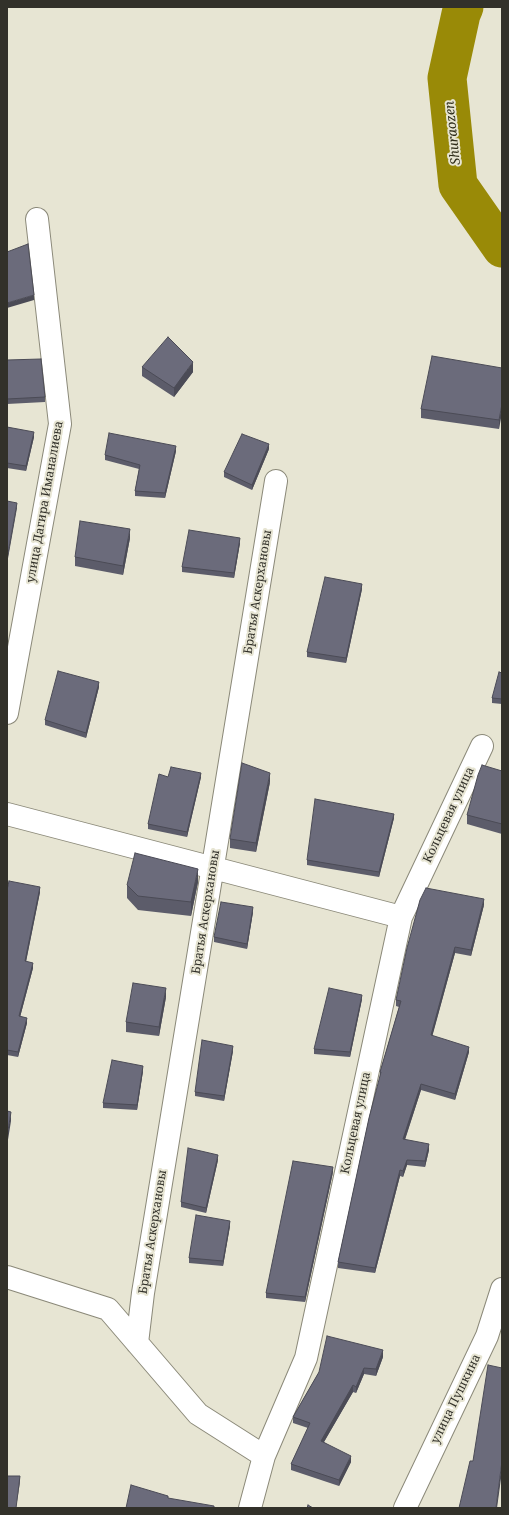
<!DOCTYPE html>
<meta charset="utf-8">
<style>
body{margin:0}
#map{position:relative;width:509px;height:1515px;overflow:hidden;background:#e7e5d3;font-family:"Noto Serif",serif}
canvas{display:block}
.frame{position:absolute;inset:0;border:8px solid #32312a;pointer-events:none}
</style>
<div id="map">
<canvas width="509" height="1515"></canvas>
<div class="frame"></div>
</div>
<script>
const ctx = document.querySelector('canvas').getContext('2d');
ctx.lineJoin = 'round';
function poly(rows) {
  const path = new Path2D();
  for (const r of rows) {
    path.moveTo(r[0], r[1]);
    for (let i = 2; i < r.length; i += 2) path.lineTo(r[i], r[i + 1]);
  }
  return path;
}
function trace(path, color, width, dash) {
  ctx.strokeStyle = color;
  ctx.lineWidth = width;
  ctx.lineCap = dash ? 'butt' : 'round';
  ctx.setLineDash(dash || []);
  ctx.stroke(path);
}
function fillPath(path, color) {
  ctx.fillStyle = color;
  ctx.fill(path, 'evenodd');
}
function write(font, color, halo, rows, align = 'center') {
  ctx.font = font + ' "Noto Serif",serif';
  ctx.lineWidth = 4;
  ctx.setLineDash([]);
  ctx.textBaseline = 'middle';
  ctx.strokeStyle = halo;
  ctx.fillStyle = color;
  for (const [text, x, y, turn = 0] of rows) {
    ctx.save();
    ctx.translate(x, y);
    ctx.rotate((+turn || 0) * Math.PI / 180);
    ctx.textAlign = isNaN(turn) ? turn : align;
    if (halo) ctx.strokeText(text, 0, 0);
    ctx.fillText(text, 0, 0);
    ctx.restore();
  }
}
trace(poly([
 [464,7,461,14,447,78,458,185,502,248]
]), '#998a07', 39);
const minor = poly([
 [7,713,60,424,37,219],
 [7,814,401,917],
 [7,1277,108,1309,198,1414,264,1456],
 [137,1343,143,1293,276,481],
 [250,1508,264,1456,306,1358,401,917,482,746],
 [405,1508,487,1336,502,1289]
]);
trace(minor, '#8b8979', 24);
trace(minor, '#fff', 22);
fillPath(poly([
 [7,360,45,397,45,402,7,404],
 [142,367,193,372,174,397,142,376],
 [502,368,499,429,421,418,421,409],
 [7,427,34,437,26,471,7,468],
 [269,449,252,490,224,477,224,472],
 [176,451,165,498,135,496,135,491,139,469,105,460,105,455],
 [130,538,123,575,75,566,75,557],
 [240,543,234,578,182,572,182,567],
 [362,589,346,663,307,657,307,652],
 [502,673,502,704,492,703,492,698],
 [99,687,86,738,45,725,45,720],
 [502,771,502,834,467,824,467,815],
 [168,777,201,777,187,837,148,829,148,824],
 [270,782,256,852,230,848,230,839],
 [394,818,379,877,307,865,307,860],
 [198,882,191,916,138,910,127,898,127,885],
 [7,890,40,892,26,962,33,968,20,1017,27,1023,18,1057,7,1055],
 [484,905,471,956,455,953,432,1036,469,1052,455,1100,421,1090,405,1140,429,1150,425,1167,407,1165,403,1177,400,1176,375,1273,338,1268,338,1262,380,1078,380,1072,399,1007,396,1006,396,1000],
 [253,912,247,949,214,942,214,937],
 [166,997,159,1036,126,1032,126,1022],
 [362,999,350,1057,314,1054,314,1049],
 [233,1051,224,1101,195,1096,195,1092],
 [143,1071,137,1110,103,1108,103,1103],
 [218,1160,206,1213,181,1207,181,1202],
 [333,1172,305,1302,266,1298,266,1293],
 [230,1226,223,1266,189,1263,189,1258],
 [383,1357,376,1376,364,1374,356,1393,353,1392,324,1442,351,1462,339,1486,291,1470,291,1464,308,1428,293,1423,293,1417,319,1372]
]), '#5c5c6a');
fillPath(poly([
 [34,295,34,300,7,308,7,303],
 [193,362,193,372,174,397,174,388],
 [502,404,502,413,499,429,499,420],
 [34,432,34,437,26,471,26,466],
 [269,444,269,449,252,490,252,485],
 [176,446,176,451,165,498,165,493],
 [17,503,17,508,7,564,7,559],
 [130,529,130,538,123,575,123,566],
 [240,538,240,543,234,578,234,573],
 [362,584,362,589,346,663,346,658],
 [99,682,99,687,86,738,86,733],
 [201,773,201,777,187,837,187,832],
 [270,773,270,782,256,852,256,843],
 [394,814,394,818,379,877,379,872],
 [198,869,198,882,191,916,191,902],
 [40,887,40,892,25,966,25,961],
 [484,899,484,905,471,956,471,950],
 [253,907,253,912,247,949,247,944],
 [455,947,455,953,431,1041,431,1035],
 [33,963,33,968,19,1021,19,1016],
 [166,988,166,997,159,1036,159,1027],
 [362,995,362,999,350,1057,350,1052],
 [27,1018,27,1023,18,1057,18,1052],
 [233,1046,233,1051,224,1101,224,1096],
 [469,1047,469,1052,455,1100,455,1094],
 [143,1066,143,1071,137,1110,137,1105],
 [421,1084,421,1090,403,1145,403,1139],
 [11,1112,11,1121,7,1146,7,1137],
 [429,1144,429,1150,425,1167,425,1161],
 [218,1155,218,1160,206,1213,206,1208],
 [407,1160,407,1165,403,1177,403,1171],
 [333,1167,333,1172,305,1302,305,1297],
 [400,1170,400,1176,375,1273,375,1268],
 [230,1221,230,1226,223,1266,223,1261],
 [383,1350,383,1357,376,1376,376,1369],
 [364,1368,364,1374,356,1393,356,1387],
 [353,1385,353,1392,321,1447,321,1441],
 [351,1456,351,1462,339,1486,339,1480],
 [502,1461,502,1471,497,1508,496,1508],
 [20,1476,20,1482,16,1508]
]), '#4b4b56');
const building = poly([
 [28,244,34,295,7,303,7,252,28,244],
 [168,337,193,362,174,388,142,367,168,337],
 [432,356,502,368,502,404,499,420,421,409,432,356],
 [41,359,45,397,7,399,7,360,41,359],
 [7,427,34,432,26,466,7,463,7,427],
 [109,433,176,446,165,493,135,491,140,465,105,455,109,433],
 [242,434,269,444,252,485,224,472,242,434],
 [7,501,17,503,7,559,7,501],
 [80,521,130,529,123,566,75,557,80,521],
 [189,530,240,538,234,573,182,567,189,530],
 [325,577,362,584,346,658,307,652,325,577],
 [58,671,99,682,86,733,45,720,58,671],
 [499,672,502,673,502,699,492,698,499,672],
 [242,763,270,773,256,843,230,839,242,763],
 [482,765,502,771,502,824,467,815,478,775,482,765],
 [171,767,201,773,187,832,148,824,159,774,168,777,171,767],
 [315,799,394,814,379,872,307,860,315,799],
 [135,853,198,869,191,902,138,896,127,885,135,853],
 [9,881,40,887,25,961,33,963,19,1016,27,1018,18,1052,7,1050,7,890,9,881],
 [426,888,484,899,471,950,455,947,431,1035,469,1047,455,1094,421,1084,403,1139,429,1144,425,1161,407,1160,403,1171,400,1170,375,1268,338,1262,369,1118,381,1072,380,1072,401,1001,396,1000,407,948,420,900,426,888],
 [221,902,253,907,247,944,214,937,221,902],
 [133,983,166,988,159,1027,126,1022,133,983],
 [329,988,362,995,350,1052,314,1049,329,988],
 [202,1040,233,1046,224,1096,195,1092,202,1040],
 [112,1060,143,1066,137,1105,103,1103,112,1060],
 [7,1111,11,1112,7,1137,7,1111],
 [188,1148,218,1155,206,1208,181,1202,188,1148],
 [293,1161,333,1167,305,1297,266,1293,293,1161],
 [196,1215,230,1221,223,1261,189,1258,196,1215],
 [327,1336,383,1350,376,1369,364,1368,356,1387,353,1385,321,1441,351,1456,339,1480,291,1464,310,1423,293,1417,319,1372,327,1336],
 [488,1365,502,1368,502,1461,496,1508,459,1508,470,1461,473,1461,488,1365],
 [7,1476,20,1476,16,1508,7,1508,7,1476],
 [131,1485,168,1496,168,1498,214,1506,214,1508,126,1508,131,1485],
 [308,1505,313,1508,307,1508,308,1505]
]);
fillPath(building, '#6b6b7b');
trace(building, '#4b4b56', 1);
write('12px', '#32312a', '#e7e5d3', [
 ["улица Дагира Иманалиева",45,502,-80],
 ["Братья Аскерхановы",258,592,-81],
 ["Кольцевая улица",449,815,-65],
 ["Братья Аскерхановы",206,912,-81],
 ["Кольцевая улица",356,1123,-78],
 ["Братья Аскерхановы",153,1232,-81],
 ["улица Пушкина",456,1399,-64]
]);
write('italic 13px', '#2d2b18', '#e7e5d3', [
 ["Shuraozen",453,133,-96]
]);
</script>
